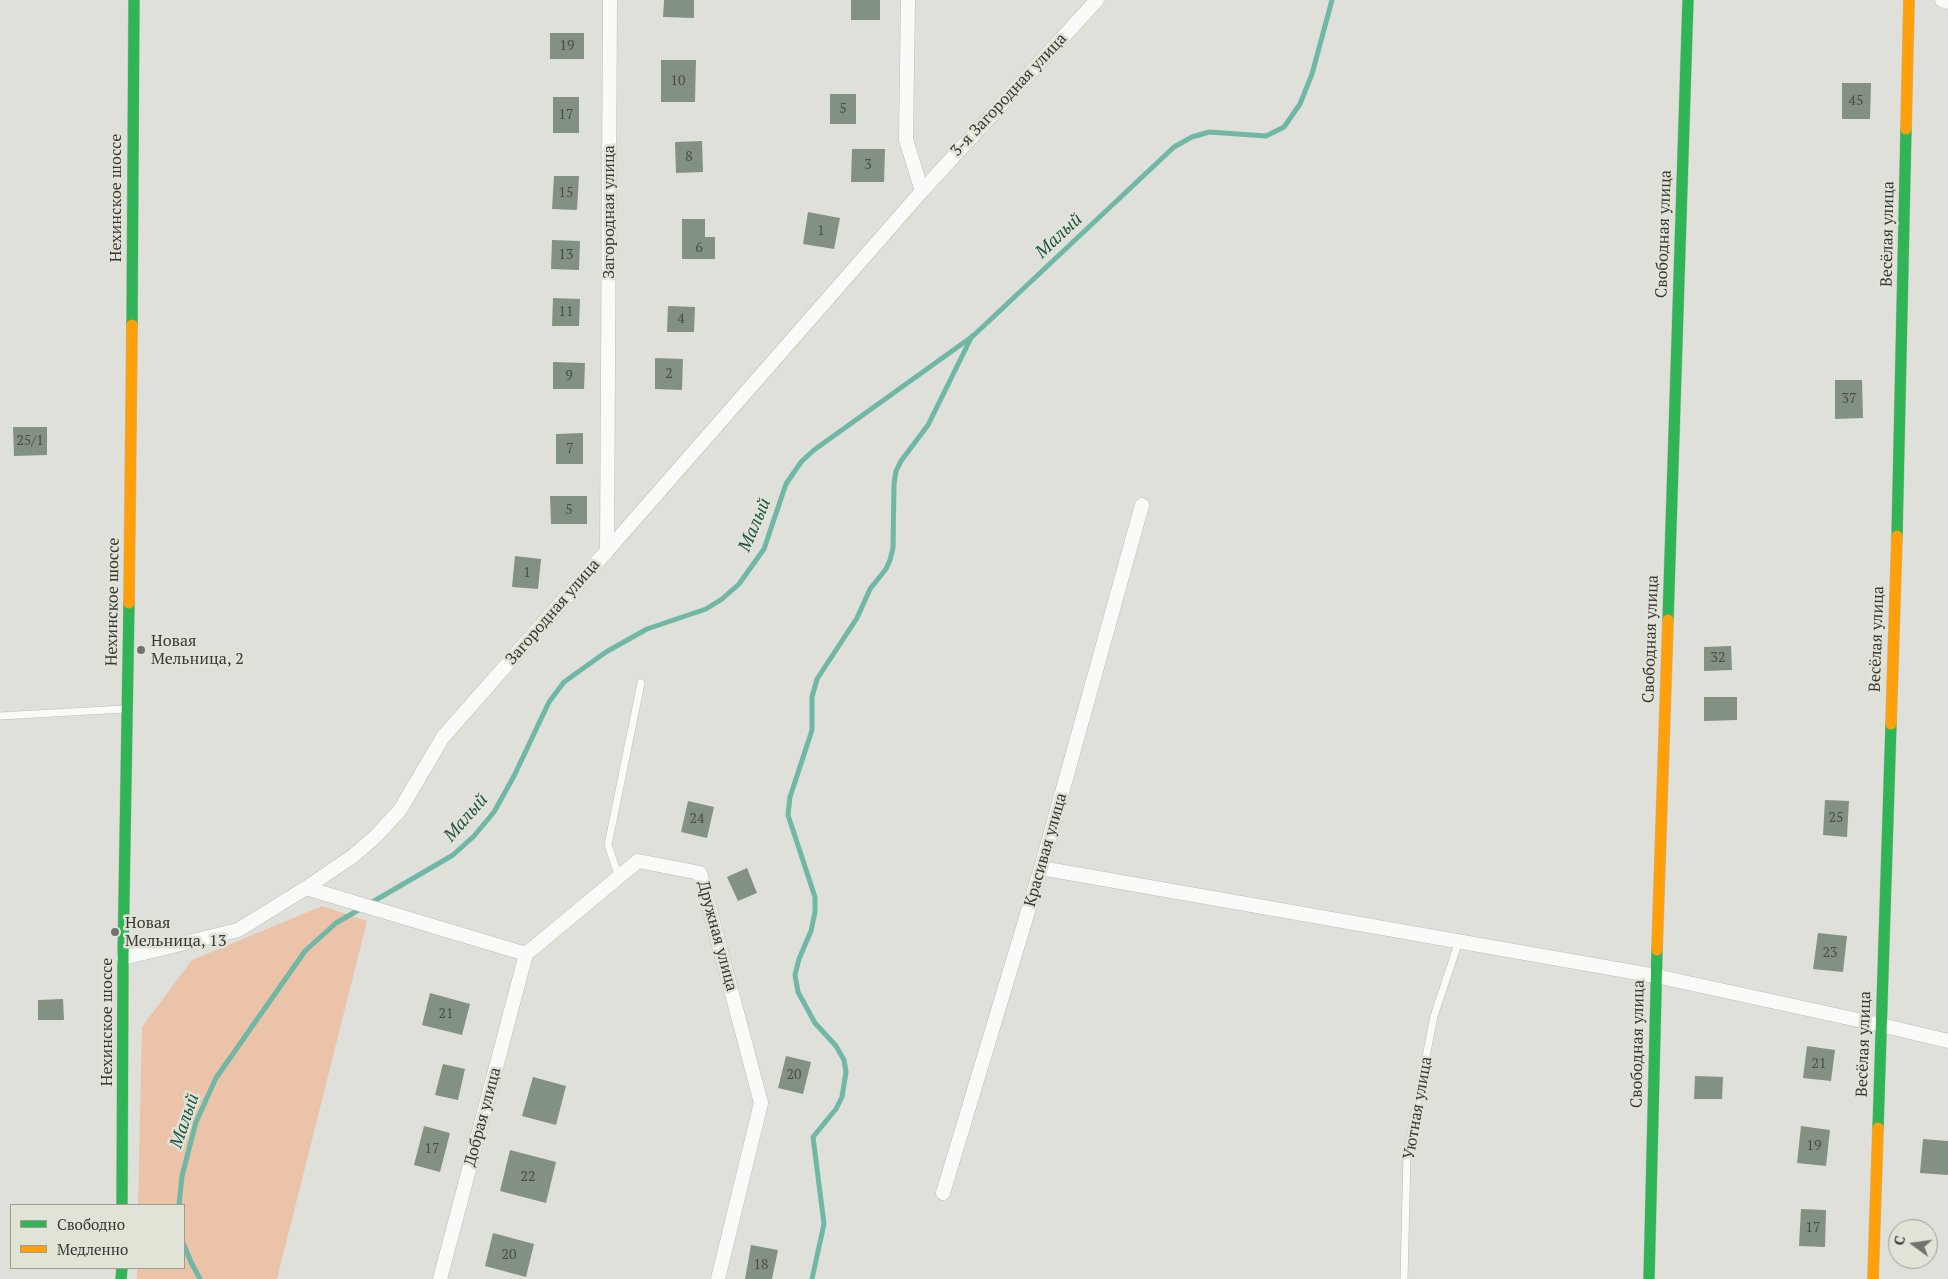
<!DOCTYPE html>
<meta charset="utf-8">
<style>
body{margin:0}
#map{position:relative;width:1948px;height:1279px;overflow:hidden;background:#dfe0da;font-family:"PT Serif",serif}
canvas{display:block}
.legend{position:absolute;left:10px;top:1204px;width:175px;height:65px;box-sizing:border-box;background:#e1e3d7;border:1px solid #9d9f95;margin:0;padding:6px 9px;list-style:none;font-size:15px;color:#373833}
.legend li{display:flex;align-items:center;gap:10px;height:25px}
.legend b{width:25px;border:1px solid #9d9f95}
.north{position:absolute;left:1888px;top:1219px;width:50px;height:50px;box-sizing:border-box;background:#e1e3d7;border:1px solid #9d9f95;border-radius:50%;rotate:284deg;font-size:14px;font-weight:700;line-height:20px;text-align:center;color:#373833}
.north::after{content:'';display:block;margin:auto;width:18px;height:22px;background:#72736d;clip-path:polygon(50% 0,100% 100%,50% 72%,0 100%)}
</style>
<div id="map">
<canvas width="1948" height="1279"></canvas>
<ul class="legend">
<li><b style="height:6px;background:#30b455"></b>Свободно</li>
<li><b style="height:6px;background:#ff9f0a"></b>Медленно</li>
</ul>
<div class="north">С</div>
</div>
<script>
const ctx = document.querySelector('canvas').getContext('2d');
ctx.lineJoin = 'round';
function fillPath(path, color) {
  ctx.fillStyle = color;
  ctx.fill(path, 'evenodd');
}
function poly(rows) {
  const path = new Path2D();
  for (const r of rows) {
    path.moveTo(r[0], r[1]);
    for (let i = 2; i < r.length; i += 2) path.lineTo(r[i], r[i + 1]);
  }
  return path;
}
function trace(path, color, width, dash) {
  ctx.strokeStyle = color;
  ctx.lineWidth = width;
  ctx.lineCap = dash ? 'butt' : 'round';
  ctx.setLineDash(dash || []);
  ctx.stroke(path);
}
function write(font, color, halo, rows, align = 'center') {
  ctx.font = font + ' "PT Serif",serif';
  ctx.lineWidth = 5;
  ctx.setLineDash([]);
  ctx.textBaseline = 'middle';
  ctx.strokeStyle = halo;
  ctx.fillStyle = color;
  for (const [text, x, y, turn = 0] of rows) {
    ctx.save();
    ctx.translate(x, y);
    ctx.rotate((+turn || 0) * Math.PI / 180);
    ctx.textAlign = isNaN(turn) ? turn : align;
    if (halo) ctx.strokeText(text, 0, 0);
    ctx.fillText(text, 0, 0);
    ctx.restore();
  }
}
fillPath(poly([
 [322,906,367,921,277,1279,137,1279,137,1268,184,1268,184,1205,138,1205,142,1027,192,960]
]), '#ebc3a8');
trace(poly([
 [369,904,453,855,474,836,494,812,514,776,549,702,564,682,606,652,647,629,706,609,722,599,739,584,764,549,786,484,801,462,814,450,973,336,1174,147,1192,137,1209,132,1266,136,1284,127,1300,104,1312,74,1332,0],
 [179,1205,182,1176,196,1122,216,1078,305,951,336,923,362,908],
 [184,1245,191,1262,200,1279],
 [812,1279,824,1224,813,1137,836,1109,842,1097,846,1072,844,1060,836,1046,815,1023,798,992,795,975,799,959,811,931,815,912,815,897,788,815,790,797,812,730,812,697,817,679,857,618,870,589,886,569,890,560,893,548,894,484,896,471,901,461,928,425,972,336]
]), '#70b7a5', 5);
fillPath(poly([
 [664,0,694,0,694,18,663,17],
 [851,0,880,0,880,20,851,20],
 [550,33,584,33,584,59,550,59],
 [661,60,696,60,695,102,661,102],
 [1842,83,1871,83,1870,119,1842,119],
 [830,94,856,94,856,124,830,124],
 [553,97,579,97,579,133,553,133],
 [702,141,703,172,676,173,675,142],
 [852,149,885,149,884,182,851,182],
 [554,176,579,176,577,210,552,209],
 [808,212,840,218,834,249,803,244],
 [682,219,705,219,705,237,715,237,715,259,682,259],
 [552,240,580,241,579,270,551,269],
 [553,298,580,299,579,326,552,326],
 [668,306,695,307,694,332,667,332],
 [655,358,683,359,682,390,655,389],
 [553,362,585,363,584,389,553,389],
 [1835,380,1862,380,1863,418,1835,419],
 [13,427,47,427,47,455,14,456],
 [583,433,583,464,556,464,556,434],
 [550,496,587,496,587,524,551,524],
 [515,556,541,559,538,589,512,587],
 [1731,646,1732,670,1704,671,1704,647],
 [1704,697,1737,697,1737,720,1704,721],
 [1825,800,1849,801,1847,837,1823,835],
 [688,801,714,807,707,838,681,832],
 [747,868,757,893,738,901,727,877],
 [1818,933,1847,936,1843,972,1813,969],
 [430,993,470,1004,462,1035,422,1025],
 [63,999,64,1020,38,1020,38,1000],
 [1807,1046,1835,1050,1831,1081,1803,1078],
 [786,1056,811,1062,803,1094,778,1088],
 [443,1064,465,1069,458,1100,435,1095],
 [1695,1076,1723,1077,1722,1099,1694,1099],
 [533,1077,566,1086,556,1125,522,1116],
 [424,1126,450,1133,440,1172,414,1165],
 [1801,1126,1830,1130,1826,1166,1797,1163],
 [1923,1139,1948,1141,1948,1175,1920,1173],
 [510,1150,556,1162,546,1203,500,1191],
 [1801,1209,1826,1210,1825,1247,1799,1246],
 [493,1233,534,1244,526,1277,485,1266],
 [751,1245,778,1250,772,1279,745,1279]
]), '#829181');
const lane = poly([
 [0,716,124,709],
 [619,877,608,845,641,683],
 [1404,1279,1407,1154,1434,1016,1459,941]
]);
const street = poly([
 [908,0,906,140,922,191],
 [1942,0,1948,2],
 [607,551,922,191,1097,0],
 [1041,868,1656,976,1881,1025,1948,1041],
 [306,888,526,954],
 [526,954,638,861,700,873,761,1103,718,1279],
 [123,958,238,930,306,888,353,856,376,836,400,810,443,737,607,551,610,0],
 [943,1193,1041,868,1142,505],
 [440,1279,526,954]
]);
const fast = poly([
 [132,325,134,0],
 [1897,536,1906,129],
 [1668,620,1688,0],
 [1878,1128,1891,724],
 [122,1205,123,958,129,603],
 [121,1279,122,1268],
 [1649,1279,1657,950]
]);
const slow = poly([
 [1906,129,1909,0],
 [129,603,132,325],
 [1891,724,1897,536],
 [1657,950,1668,620],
 [1873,1279,1878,1128]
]);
trace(lane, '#bebeba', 8);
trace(street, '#bebeba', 15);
trace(fast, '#bebeba', 12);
trace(slow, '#bebeba', 12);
trace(lane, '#fafaf9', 7);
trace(street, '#fafaf9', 14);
trace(fast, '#30b455', 11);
trace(slow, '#ff9f0a', 11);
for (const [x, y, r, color] of [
 [141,650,5,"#72736d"],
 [115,932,5,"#72736d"]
]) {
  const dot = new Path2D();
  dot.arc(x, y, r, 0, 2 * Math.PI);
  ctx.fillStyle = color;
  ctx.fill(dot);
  trace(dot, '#e1e3d7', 2);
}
write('14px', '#4a4e46', null, [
 ["19",567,46],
 ["10",678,81],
 ["45",1856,101],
 ["5",843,109],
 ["17",566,115],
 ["8",689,157],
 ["3",868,165],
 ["15",566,193],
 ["1",821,231],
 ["6",699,248],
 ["13",566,255],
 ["11",566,312],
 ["4",681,319],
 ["2",669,374],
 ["9",569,376],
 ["37",1849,399],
 ["25/1",30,441],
 ["7",570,449],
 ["5",569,510],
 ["1",527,573],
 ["32",1718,658],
 ["25",1836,818],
 ["24",697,819],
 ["23",1830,953],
 ["21",446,1014],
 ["21",1819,1064],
 ["20",794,1075],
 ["19",1814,1146],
 ["17",432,1149],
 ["22",528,1177],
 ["17",1813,1228],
 ["20",509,1255],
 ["18",761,1265]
]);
write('16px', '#373833', '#e1e3d7', [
 ["3-я Загородная улица",1009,95,-47],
 ["Нехинское шоссе",116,198,-90],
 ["Загородная улица",609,212,-90],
 ["Свободная улица",1664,234,-88],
 ["Весёлая улица",1888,234,-89],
 ["Нехинское шоссе",113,602,-89],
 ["Загородная улица",553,612,-49],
 ["Свободная улица",1651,639,-88],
 ["Весёлая улица",1877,639,-88],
 ["Красивая улица",1046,850,-74],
 ["Дружная улица",717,936,75],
 ["Нехинское шоссе",107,1022,-90],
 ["Свободная улица",1638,1044,-89],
 ["Весёлая улица",1864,1044,-88],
 ["Уютная улица",1418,1108,-80],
 ["Добрая улица",483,1117,-75]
]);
write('16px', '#373833', '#e1e3d7', [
 ["Новая",151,641],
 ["Мельница, 2",151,659],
 ["Новая",125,923],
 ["Мельница, 13",125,941]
], 'left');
write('italic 18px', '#1d5447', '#e1e3d7', [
 ["Малый",1059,236,-43],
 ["Малый",755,525,-67],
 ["Малый",466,818,-49],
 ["Малый",185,1121,-71]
]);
</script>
